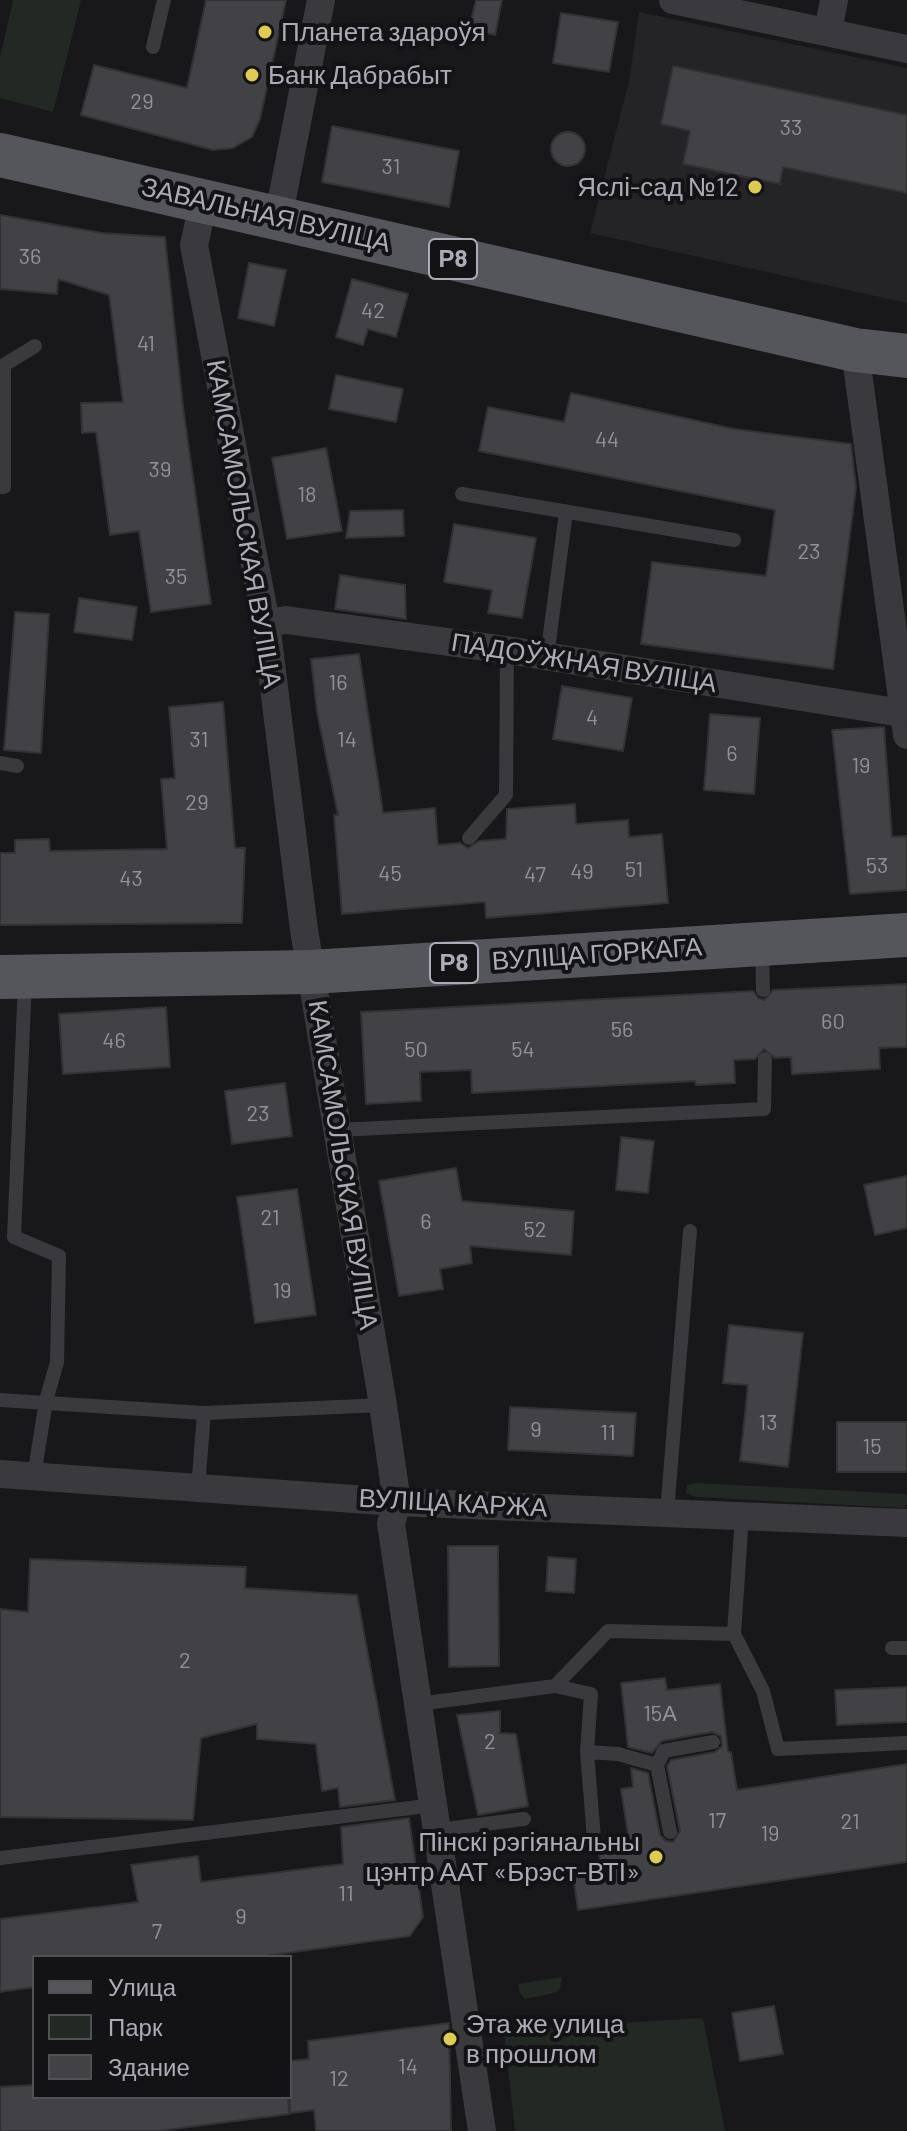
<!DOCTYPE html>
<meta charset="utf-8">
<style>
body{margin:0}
#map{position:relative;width:907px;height:2131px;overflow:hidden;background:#181719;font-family:Barlow,sans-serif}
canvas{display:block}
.legend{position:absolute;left:32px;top:1955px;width:260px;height:144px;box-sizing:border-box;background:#131214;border:2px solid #505055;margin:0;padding:10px 14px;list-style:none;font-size:24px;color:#abacb7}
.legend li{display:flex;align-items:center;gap:16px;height:40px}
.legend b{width:40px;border:2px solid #505055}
</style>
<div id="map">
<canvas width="907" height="2131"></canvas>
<ul class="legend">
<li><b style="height:10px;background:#55555c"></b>Улица</li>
<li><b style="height:22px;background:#222924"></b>Парк</li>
<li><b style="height:22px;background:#424146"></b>Здание</li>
</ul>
</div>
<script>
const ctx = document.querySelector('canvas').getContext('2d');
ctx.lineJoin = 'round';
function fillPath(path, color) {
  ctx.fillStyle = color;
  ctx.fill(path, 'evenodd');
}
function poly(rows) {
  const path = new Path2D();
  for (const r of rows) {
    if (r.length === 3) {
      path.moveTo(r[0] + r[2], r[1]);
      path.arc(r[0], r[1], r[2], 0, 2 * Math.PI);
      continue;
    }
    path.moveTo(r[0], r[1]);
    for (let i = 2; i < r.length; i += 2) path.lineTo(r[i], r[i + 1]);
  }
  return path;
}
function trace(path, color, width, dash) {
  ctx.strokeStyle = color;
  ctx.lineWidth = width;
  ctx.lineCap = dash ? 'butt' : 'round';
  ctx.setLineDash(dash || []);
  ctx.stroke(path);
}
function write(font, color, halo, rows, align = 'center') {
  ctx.font = font + ' Barlow,sans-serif';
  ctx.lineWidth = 8;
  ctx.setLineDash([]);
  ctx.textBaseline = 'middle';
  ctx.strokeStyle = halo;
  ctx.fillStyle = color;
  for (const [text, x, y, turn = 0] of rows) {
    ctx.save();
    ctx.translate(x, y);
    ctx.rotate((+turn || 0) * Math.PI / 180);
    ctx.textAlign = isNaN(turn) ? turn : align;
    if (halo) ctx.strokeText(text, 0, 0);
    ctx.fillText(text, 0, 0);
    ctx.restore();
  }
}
fillPath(poly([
 [639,12,907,68,907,303,590,233,629,81]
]), '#242326');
fillPath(poly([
 [13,0,81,0,53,112,0,98,0,58],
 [696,1483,907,1494,907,1504,904,1508,695,1497,686,1493,687,1485],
 [562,1977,560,1989,555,1993,525,1999,520,1993,518,1984],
 [703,2018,725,2131,515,2131,504,2030]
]), '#222924');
const building = poly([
 [206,0,286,0,260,119,252,137,233,148,213,150,81,115,94,65,187,88,206,0],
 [476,0,502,0,495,35,469,29,476,0],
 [561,13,618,22,609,72,553,63,561,13],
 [673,66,907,115,907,193,783,167,780,184,683,164,690,131,661,124,673,66],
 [332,126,459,151,449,207,322,182,332,126],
 [568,149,17],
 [0,215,102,233,165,237,183,407,211,604,151,612,139,531,110,535,96,432,82,433,81,403,123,402,109,295,58,279,57,294,0,289,0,215],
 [249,263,286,270,274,326,238,318,249,263],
 [352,279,408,294,396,337,368,329,363,345,336,337,352,279],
 [336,375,403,389,396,422,329,409,336,375],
 [571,393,734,429,851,444,856,487,833,669,641,644,652,562,766,576,775,510,479,451,488,407,564,422,571,393],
 [326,448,342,531,287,539,272,458,326,448],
 [403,510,404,536,346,538,350,511,403,510],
 [454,524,536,538,522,618,488,613,492,590,444,582,454,524],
 [340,575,405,585,406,619,335,609,340,575],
 [79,598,137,607,132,640,74,632,79,598],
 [15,612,49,614,41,753,4,750,15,612],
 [359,654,383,813,435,808,438,845,460,843,468,848,479,841,506,839,507,809,575,804,576,824,628,820,629,837,662,834,668,903,486,918,485,902,342,914,334,815,338,815,317,712,311,659,359,654],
 [562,686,632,698,623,751,553,739,562,686],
 [223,702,235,848,245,848,242,923,0,925,0,853,15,853,15,840,49,839,50,851,167,849,161,779,175,778,169,707,223,702],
 [710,714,760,718,754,794,704,790,710,714],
 [884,727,892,837,907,836,907,890,850,894,832,730,884,727],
 [907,984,907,1047,879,1048,880,1069,792,1074,791,1057,775,1058,764,1049,755,1059,734,1060,735,1083,696,1085,695,1081,472,1093,471,1070,420,1072,421,1101,366,1104,361,1012,753,991,758,998,764,1000,773,990,907,984],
 [166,1007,170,1067,63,1074,59,1014,166,1007],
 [285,1083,292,1136,232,1144,225,1091,285,1083],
 [621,1137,654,1141,648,1193,616,1190,621,1137],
 [456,1168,462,1201,574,1211,571,1255,470,1246,472,1263,440,1269,443,1289,399,1296,379,1181,456,1168],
 [907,1176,907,1228,875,1235,864,1185,907,1176],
 [297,1189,316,1315,255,1323,237,1197,297,1189],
 [729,1325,803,1333,788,1467,740,1461,748,1385,723,1383,729,1325],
 [510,1407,636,1413,633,1456,508,1450,510,1407],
 [837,1422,907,1422,907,1472,837,1472,837,1422],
 [448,1546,498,1546,499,1666,449,1667,448,1546],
 [548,1557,576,1559,574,1593,546,1591,548,1557],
 [30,1559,246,1567,245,1588,357,1595,395,1800,340,1807,338,1788,322,1791,316,1744,257,1739,257,1724,201,1738,193,1820,0,1817,0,1609,28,1612,30,1559],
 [665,1678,667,1690,720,1684,728,1752,731,1752,737,1790,907,1764,907,1862,578,1910,573,1875,601,1871,599,1853,630,1848,621,1789,633,1787,631,1768,648,1773,660,1835,666,1841,673,1842,680,1831,667,1766,671,1760,715,1752,722,1746,721,1736,712,1732,662,1741,652,1753,628,1747,621,1683,665,1678],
 [907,1687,907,1722,837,1725,835,1690,907,1687],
 [500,1711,500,1733,516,1734,528,1806,478,1815,457,1715,500,1711],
 [409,1818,423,1917,410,1936,258,1957,34,1957,34,1987,0,1992,0,1919,138,1902,131,1865,198,1856,201,1882,343,1864,341,1827,409,1818],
 [774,2006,783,2054,740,2061,732,2013,774,2006],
 [449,2023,451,2131,316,2131,314,2110,290,2113,290,2061,309,2059,308,2041,449,2023],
 [34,2085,34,2097,288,2097,289,2114,158,2131,0,2131,0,2087,34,2085]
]);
fillPath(building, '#424146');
trace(building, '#323235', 2);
trace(poly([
 [153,47,164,0],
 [0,487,4,487,4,365,35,346],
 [462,494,734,540],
 [547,657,566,512],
 [0,763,17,766],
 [469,838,506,795,507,650],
 [762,948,763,990],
 [25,981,14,1237,59,1256,57,1362,46,1401,34,1476],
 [338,1130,764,1109,765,1059],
 [0,1400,204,1413,383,1405],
 [198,1488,204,1413],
 [667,1512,690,1231],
 [742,1516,734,1634,763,1691,778,1749,907,1743],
 [892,1648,907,1648],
 [555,1686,591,1694,587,1752,594,1839],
 [418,1704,555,1686,608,1631,734,1634],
 [587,1752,618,1754,657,1765,670,1832],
 [657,1765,664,1751,713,1742],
 [438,1830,524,1819],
 [0,1858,435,1805]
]), '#39393e', 14);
trace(poly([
 [673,0,907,49],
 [828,32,834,0],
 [204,200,194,245,266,623,304,930,383,1405,397,1502,391,1524,482,2131],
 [278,219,321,0],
 [855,350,907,735],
 [266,623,286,620,507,650,902,713],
 [0,1474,397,1502,907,1523]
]), '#39393e', 28);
trace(poly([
 [0,155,855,350,907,356],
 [0,977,311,972,907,935]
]), '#55555c', 44);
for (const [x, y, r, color] of [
 [265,32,8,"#dfcc4a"],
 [252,75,8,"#dfcc4a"],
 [755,187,8,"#dfcc4a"],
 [656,1857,8,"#dfcc4a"],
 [450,2039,8,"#dfcc4a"]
]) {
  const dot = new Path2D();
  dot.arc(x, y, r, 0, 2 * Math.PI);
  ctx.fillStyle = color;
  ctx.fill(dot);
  trace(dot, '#131214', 3);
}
write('22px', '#91919b', null, [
 ["29",142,102],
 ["33",791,128],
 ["31",391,167],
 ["36",30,257],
 ["42",373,311],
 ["41",146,344],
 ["44",607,440],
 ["39",160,470],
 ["18",307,495],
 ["23",809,552],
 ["35",176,577],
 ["16",338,683],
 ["4",592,718],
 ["31",199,740],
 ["14",347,740],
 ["6",732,754],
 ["19",861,766],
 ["29",197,803],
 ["53",877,866],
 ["51",634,870],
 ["49",582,872],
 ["45",390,874],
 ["47",535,875],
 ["43",131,879],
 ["60",833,1022],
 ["56",622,1030],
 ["46",114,1041],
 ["50",416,1050],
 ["54",523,1050],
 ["23",258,1114],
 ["21",270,1218],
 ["6",426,1222],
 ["52",535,1230],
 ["19",282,1291],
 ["13",768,1423],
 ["9",536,1430],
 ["11",608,1433],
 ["15",872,1447],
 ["2",185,1661],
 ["15А",660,1714],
 ["2",490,1742],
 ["17",717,1821],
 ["21",850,1822],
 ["19",770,1834],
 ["11",346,1894],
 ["9",241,1917],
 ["7",157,1932],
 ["14",408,2067],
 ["12",339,2079]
]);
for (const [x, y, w] of [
 [453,259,48],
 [454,963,48]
]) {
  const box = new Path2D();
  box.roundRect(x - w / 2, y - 20, w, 40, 6);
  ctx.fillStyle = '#131214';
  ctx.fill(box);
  trace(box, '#abacb7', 2);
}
write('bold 24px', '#abacb7', null, [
 ["Р8",453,259],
 ["Р8",454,963]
]);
write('26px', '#abacb7', '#131214', [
 ["Планета здароўя",281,32],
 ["Банк Дабрабыт",268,75],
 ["Яслі-сад №12",739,187,"right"],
 ["Пінскі рэгіянальны",640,1842,"right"],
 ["цэнтр ААТ «Брэст-ВТІ»",640,1872,"right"],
 ["Эта же улица",466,2024],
 ["в прошлом",466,2054]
], 'left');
write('26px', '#abacb7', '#131214', [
 ["ЗАВАЛЬНАЯ ВУЛІЦА",266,215,13],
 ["КАМСАМОЛЬСКАЯ ВУЛІЦА",244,524,80],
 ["ПАДОЎЖНАЯ ВУЛІЦА",584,663,9],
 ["ВУЛІЦА ГОРКАГА",597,954,-4],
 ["КАМСАМОЛЬСКАЯ ВУЛІЦА",343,1165,81],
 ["ВУЛІЦА КАРЖА",453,1503,3]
]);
</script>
